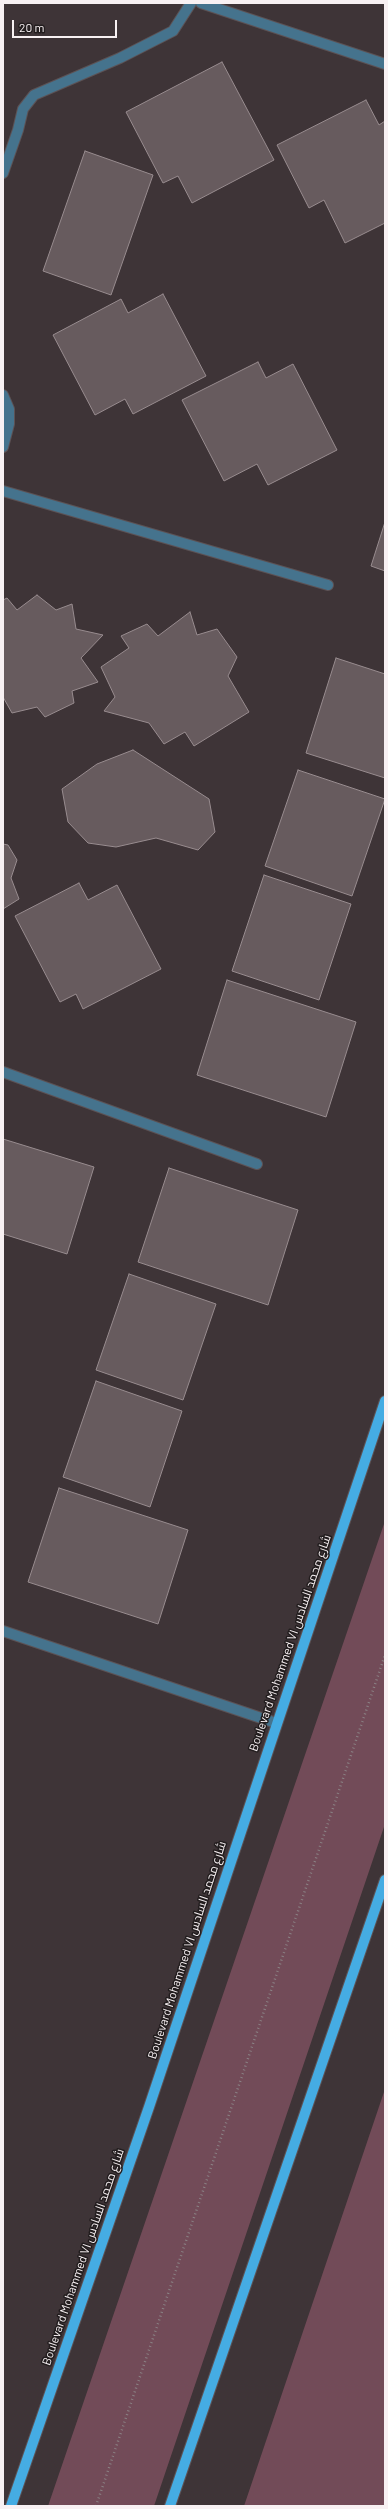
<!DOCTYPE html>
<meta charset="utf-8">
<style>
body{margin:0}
#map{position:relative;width:388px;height:2509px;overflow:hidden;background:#3e3437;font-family:Barlow,sans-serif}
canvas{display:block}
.frame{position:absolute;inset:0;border:4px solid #f8f1f3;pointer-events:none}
.scale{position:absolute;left:12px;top:20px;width:105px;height:18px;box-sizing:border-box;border:2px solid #f8f1f3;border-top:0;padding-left:5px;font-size:12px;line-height:14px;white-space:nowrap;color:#f8f1f3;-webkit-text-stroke:3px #221d1e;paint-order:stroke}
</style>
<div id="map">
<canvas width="388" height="2509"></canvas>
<div class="frame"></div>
<div class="scale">20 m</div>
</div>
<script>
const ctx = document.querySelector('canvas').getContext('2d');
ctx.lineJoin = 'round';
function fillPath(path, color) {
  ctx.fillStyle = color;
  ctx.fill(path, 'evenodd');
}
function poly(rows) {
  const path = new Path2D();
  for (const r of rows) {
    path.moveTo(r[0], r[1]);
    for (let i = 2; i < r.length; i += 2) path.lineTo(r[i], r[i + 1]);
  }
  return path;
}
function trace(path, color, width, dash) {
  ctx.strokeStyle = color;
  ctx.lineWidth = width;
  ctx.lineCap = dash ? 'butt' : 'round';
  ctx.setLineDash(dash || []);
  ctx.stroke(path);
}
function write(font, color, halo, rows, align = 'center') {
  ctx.font = font + ' Barlow,Cairo,sans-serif';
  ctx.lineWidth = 3;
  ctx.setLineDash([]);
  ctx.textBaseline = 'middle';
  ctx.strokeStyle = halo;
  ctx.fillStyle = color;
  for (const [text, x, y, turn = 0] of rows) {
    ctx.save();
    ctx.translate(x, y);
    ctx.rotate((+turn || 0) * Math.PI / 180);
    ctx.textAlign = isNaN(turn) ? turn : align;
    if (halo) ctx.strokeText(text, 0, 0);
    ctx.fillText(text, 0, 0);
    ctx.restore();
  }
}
fillPath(poly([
 [385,1521,385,1824,154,2506,48,2506],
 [385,2089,385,2506,244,2506]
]), '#724b58');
const building = poly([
 [222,62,274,160,192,203,178,176,163,183,126,112,222,62],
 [366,100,379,125,385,121,385,223,345,243,324,200,309,208,277,145,366,100],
 [85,151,153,175,111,295,43,271,85,151],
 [163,294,206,376,133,414,125,399,95,415,53,335,121,299,128,313,163,294],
 [258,362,266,378,293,364,337,450,268,485,257,464,224,481,182,400,258,362],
 [385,522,385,571,371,566,385,522],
 [37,595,56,610,72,604,76,629,103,635,81,658,98,682,72,691,74,703,45,717,37,707,12,713,3,697,3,600,7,598,17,610,37,595],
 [190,612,197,635,217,629,237,657,228,676,249,712,194,746,185,732,164,744,149,723,104,711,115,697,101,667,129,648,121,636,147,624,158,636,190,612],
 [336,658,385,674,385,778,306,753,336,658],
 [133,750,209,799,215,832,198,850,156,838,116,847,88,843,68,822,62,789,97,764,133,750],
 [298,770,385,799,352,896,265,866,298,770],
 [3,844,8,845,17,860,11,878,19,899,3,909,3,844],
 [264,875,351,904,319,1000,232,971,264,875],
 [79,883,88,900,117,885,161,969,83,1009,76,994,60,1002,15,916,79,883],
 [227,980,356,1022,326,1117,197,1075,227,980],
 [3,1139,94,1167,67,1254,3,1234,3,1139],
 [169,1168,298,1210,268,1305,138,1262,169,1168],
 [129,1274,216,1304,183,1400,96,1370,129,1274],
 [96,1381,182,1411,150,1507,63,1477,96,1381],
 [59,1488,188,1530,158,1624,28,1582,59,1488]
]);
fillPath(building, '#675b5e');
trace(building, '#988c8f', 1);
const street = poly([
 [201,3,385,64],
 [3,173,18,130,23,109,34,95,120,58,173,31,191,3],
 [3,395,9,409,9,424,3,447],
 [3,491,328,585],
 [3,1072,257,1164],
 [3,1631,276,1723]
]);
const primary = poly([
 [11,2506,149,2107,385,1401],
 [170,2506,385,1880]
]);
trace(street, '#5c5255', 12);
trace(primary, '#5c5255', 12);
trace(poly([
 [96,2506,385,1655]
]), '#8a8184', 2.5, [1, 3]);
trace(street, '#45738d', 10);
trace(primary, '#45ace3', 10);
write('12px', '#f8f1f3', '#221d1e', [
 ["Boulevard Mohammed VI شارع محمد السادس",290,1643,-71],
 ["Boulevard Mohammed VI شارع محمد السادس",187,1950,-72],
 ["Boulevard Mohammed VI شارع محمد السادس",83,2257,-71]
]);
</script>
